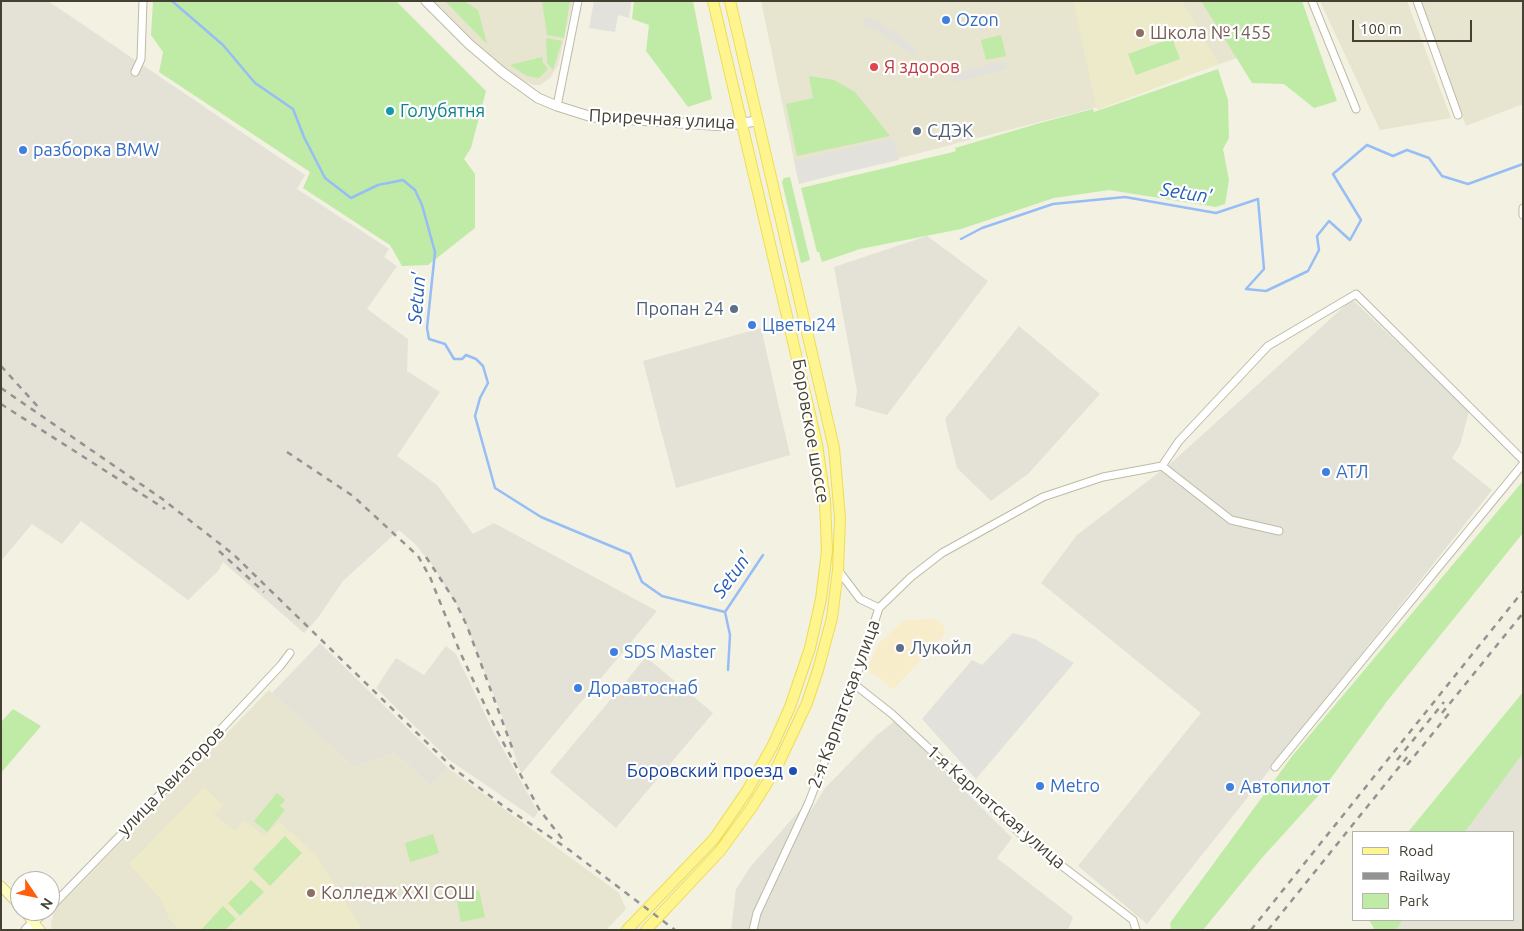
<!DOCTYPE html>
<meta charset="utf-8">
<style>
body{margin:0}
#map{position:relative;width:1524px;height:931px;overflow:hidden;background:#f3f1e2;font-family:Ubuntu,sans-serif}
canvas{display:block}
.frame{position:absolute;inset:0;border:2px solid #444132;pointer-events:none}
.legend{position:absolute;left:1352px;top:831px;width:162px;height:90px;box-sizing:border-box;background:#fff;border:1px solid #b4b3ad;margin:0;padding:6px 9px;list-style:none;font-size:15px;color:#444132}
.legend li{display:flex;align-items:center;gap:10px;height:25px}
.legend b{width:25px;border:1px solid #b4b3ad}
.north{position:absolute;left:10px;top:871px;width:50px;height:50px;box-sizing:border-box;background:#fff;border:1px solid #b4b3ad;border-radius:50%;rotate:124deg;font-size:14px;font-weight:700;line-height:20px;text-align:center;color:#444132}
.north::after{content:'';display:block;margin:auto;width:18px;height:22px;background:#ff5f0c;clip-path:polygon(50% 0,100% 100%,50% 72%,0 100%)}
.scale{position:absolute;left:1352px;top:20px;width:120px;height:22px;box-sizing:border-box;border:2px solid #444132;border-top:0;padding-left:6px;font-size:15px;line-height:18px;white-space:nowrap;color:#444132;-webkit-text-stroke:4px #fff;paint-order:stroke}
</style>
<div id="map">
<canvas width="1524" height="931"></canvas>
<div class="frame"></div>
<ul class="legend">
<li><b style="height:6px;background:#fff58e"></b>Road</li>
<li><b style="height:6px;background:#939393"></b>Railway</li>
<li><b style="height:14px;background:#bfeba6"></b>Park</li>
</ul>
<div class="north">N</div>
<div class="scale">100 m</div>
</div>
<script>
const ctx = document.querySelector('canvas').getContext('2d');
ctx.lineJoin = 'round';
function fillPath(path, color) {
  ctx.fillStyle = color;
  ctx.fill(path, 'evenodd');
}
function poly(rows) {
  const path = new Path2D();
  for (const r of rows) {
    path.moveTo(r[0], r[1]);
    for (let i = 2; i < r.length; i += 2) path.lineTo(r[i], r[i + 1]);
  }
  return path;
}
function trace(path, color, width, dash) {
  ctx.strokeStyle = color;
  ctx.lineWidth = width;
  ctx.lineCap = dash ? 'butt' : 'round';
  ctx.setLineDash(dash || []);
  ctx.stroke(path);
}
function write(font, color, halo, rows, align = 'center') {
  ctx.font = font + ' Ubuntu,sans-serif';
  ctx.lineWidth = 4.5;
  ctx.setLineDash([]);
  ctx.textBaseline = 'middle';
  ctx.strokeStyle = halo;
  ctx.fillStyle = color;
  for (const [text, x, y, turn = 0] of rows) {
    ctx.save();
    ctx.translate(x, y);
    ctx.rotate((+turn || 0) * Math.PI / 180);
    ctx.textAlign = isNaN(turn) ? turn : align;
    if (halo) ctx.strokeText(text, 0, 0);
    ctx.fillText(text, 0, 0);
    ctx.restore();
  }
}
fillPath(poly([
 [434,1,573,1,558,65,550,78,540,85,533,85,515,77,479,47],
 [761,1,1201,1,1237,58,1094,108,799,184],
 [1320,1,1407,1,1451,118,1380,130],
 [1419,1,1523,1,1523,104,1466,126],
 [269,690,354,767,395,753,430,786,448,768,619,893,626,909,606,930,52,930,51,922,55,910]
]), '#e7e4cf');
fillPath(poly([
 [937,619,944,626,944,635,893,690,875,674,865,672,879,643,904,620]
]), '#f7edca');
fillPath(poly([
 [1,1,48,1,305,175,297,189,389,249,384,257,397,266,367,309,408,339,407,371,440,392,397,456,437,485,473,534,494,523,657,611,521,774,502,716,461,612,433,566,415,544,399,530,343,581,317,619,304,633,223,562,218,571,188,600,81,521,62,544,32,524,1,561],
 [927,236,988,281,887,415,855,406,857,391,834,267],
 [1354,301,1469,411,1460,445,1452,458,1492,490,1147,924,1078,866,1201,713,1041,583,1077,535,1170,464,1348,303],
 [1019,326,1100,394,1028,474,991,501,957,468,945,419],
 [761,328,790,455,676,488,643,361],
 [320,643,448,768,430,786,395,753,354,767,272,693],
 [446,646,456,654,494,733,538,812,534,818,448,759,376,688,396,658,424,675],
 [646,657,713,713,616,828,550,772],
 [895,721,1012,838,997,858,1073,917,1068,930,731,930,736,889,751,866,799,811,808,812,812,809,825,788,877,735],
 [1523,752,1523,930,1396,930,1403,920,1513,920,1513,832,1465,832]
]), '#e4e1d7');
fillPath(poly([
 [1073,1,1182,1,1219,64,1097,110],
 [204,787,223,805,214,814,235,831,245,821,265,836,279,821,316,855,363,930,180,930,169,919,162,901,129,864]
]), '#edeaca');
fillPath(poly([
 [153,1,396,1,486,91,471,148,464,159,475,174,475,228,428,265,402,266,390,245,303,188,310,172,159,72,163,52,151,35],
 [445,1,464,1,478,10,487,44],
 [542,1,570,1,564,38,547,35],
 [634,1,693,1,712,99,688,107,646,51,649,25,632,19],
 [1201,1,1302,1,1337,101,1314,108,1284,84,1252,83],
 [1001,35,1006,56,986,60,981,40],
 [546,38,562,41,553,70,547,63],
 [1172,38,1180,59,1136,75,1128,54],
 [542,57,543,63,548,69,539,78,527,76,510,65],
 [1218,69,1228,100,1229,138,1223,149,1229,180,1225,204,1216,207,1109,190,1054,198,961,229,860,249,822,262,819,252,817,252,801,188,949,153,956,151,955,148,1040,123,1093,109,1094,112],
 [809,76,834,80,855,92,890,136,797,156,786,104,813,98],
 [790,177,810,260,801,263,782,182,784,178],
 [1523,481,1523,533,1388,700,1318,796,1261,859,1203,930,1171,930,1170,923,1293,755],
 [1523,692,1523,753,1465,832,1408,832],
 [13,709,41,726,1,773,1,722],
 [277,793,285,800,280,806,285,810,267,832,254,821],
 [433,834,439,853,410,862,405,843],
 [285,836,302,853,270,886,253,869],
 [251,880,264,892,240,916,228,903],
 [479,890,485,917,461,922,456,895],
 [223,906,236,919,225,930,201,930],
 [1369,920,1403,920,1396,930,1375,930]
]), '#bfeba6');
fillPath(poly([
 [594,1,631,1,629,18,618,15,615,32,589,28],
 [866,17,883,25,918,50,914,56,880,32,862,24],
 [1005,61,1007,69,954,82,952,74],
 [894,138,899,160,799,183,794,161],
 [1013,633,1035,639,1074,663,976,779,922,719,972,660,982,665]
]), '#e2e1db');
trace(poly([
 [172,1,223,45,255,83,293,109,304,137,325,178,351,198,378,185,403,180,415,190,422,205,435,252,427,328,429,339,445,344,454,359,462,359,466,355,476,359,483,366,488,383,480,398,475,416,495,488,541,517,630,554,642,582,662,596,725,612,763,555],
 [961,239,982,228,1053,204,1125,197,1216,213,1258,199,1264,269,1246,289,1266,291,1308,271,1319,250,1317,236,1329,221,1350,240,1361,220,1333,174,1367,145,1393,156,1407,150,1429,158,1442,176,1468,184,1523,164],
 [725,612,730,635,728,670]
]), '#97bdf6', 2.5);
const minor = poly([
 [1312,1,1356,109],
 [1417,1,1458,115],
 [135,72,141,59,143,1],
 [557,106,578,1],
 [1523,208,1523,215],
 [1162,466,1179,441,1268,346,1356,294,1523,460],
 [1162,466,1231,520,1279,531],
 [838,570,860,599,879,608],
 [854,684,892,714,1024,837,1133,920,1136,930],
 [1275,767,1523,464],
 [50,908,169,785,281,665,290,653],
 [34,922,47,911],
 [753,930,757,913,809,802,854,684,879,608,911,577,942,553,1043,497,1103,477,1162,466]
]);
const tertiary = poly([
 [426,1,469,44,502,72,538,98,557,106,592,117,725,126,756,121],
 [26,930,34,922]
]);
const secondary = poly([
 [1,886,20,906],
 [24,911,40,930]
]);
const primary = poly([
 [627,930,714,839,747,791,773,745,790,707,810,648,821,599,827,551,825,500,817,444,713,1],
 [646,930,720,851,752,807,777,767,807,703,818,670,832,618,838,570,840,518,834,448,730,1]
]);
trace(minor, '#bebba4', 9);
trace(tertiary, '#bebba4', 11);
trace(secondary, '#d6d18d', 11);
trace(primary, '#eddd55', 12);
trace(minor, '#fff', 7);
trace(tertiary, '#fff', 9);
trace(secondary, '#fffcbf', 9);
trace(primary, '#fff58e', 10);
trace(poly([
 [1,366,40,409],
 [1,388,161,498,233,554,453,768,502,805,568,849,675,930],
 [1,404,165,509],
 [287,452,353,496,418,556,430,577,460,652,496,729,539,809,563,840],
 [219,551,264,592],
 [426,557,455,601,467,626,513,750],
 [1442,713,1523,613],
 [1397,760,1444,702],
 [1407,765,1451,711],
 [1251,930,1523,591],
 [1268,930,1408,756]
]), '#939393', 2.5, [6, 6]);
for (const [x, y, r, color] of [
 [946,20,5,"#3f7fe0"],
 [1140,33,5,"#8d6e63"],
 [874,67,5,"#e0444e"],
 [390,111,5,"#0f9aa8"],
 [917,131,5,"#5c6f8a"],
 [23,150,5,"#3f7fe0"],
 [734,309,5,"#5c6f8a"],
 [752,325,5,"#3f7fe0"],
 [1326,472,5,"#3f7fe0"],
 [900,648,5,"#5c6f8a"],
 [614,652,5,"#3f7fe0"],
 [578,688,5,"#3f7fe0"],
 [793,771,5,"#1a4fb4"],
 [1040,786,5,"#3f7fe0"],
 [1230,787,5,"#3f7fe0"],
 [311,893,5,"#8d6e63"]
]) {
  const dot = new Path2D();
  dot.arc(x, y, r, 0, 2 * Math.PI);
  ctx.fillStyle = color;
  ctx.fill(dot);
  trace(dot, '#fff', 2);
}
write('18px', '#366cbe', '#fff', [
 ["Ozon",956,20],
 ["разборка BMW",33,150],
 ["Цветы24",762,325],
 ["АТЛ",1336,472],
 ["SDS Master",624,652],
 ["Доравтоснаб",588,688],
 ["Metro",1050,786],
 ["Автопилот",1240,787]
], 'left');
write('18px', '#785e54', '#fff', [
 ["Школа №1455",1150,33],
 ["Колледж XXI СОШ",321,893]
], 'left');
write('18px', '#be3a42', '#fff', [
 ["Я здоров",884,67]
], 'left');
write('18px', '#0d838f', '#fff', [
 ["Голубятня",400,111]
], 'left');
write('18px', '#444132', '#fff', [
 ["Приречная улица",662,119,3],
 ["Боровское шоссе",811,431,80],
 ["2-я Карпатская улица",844,704,-70],
 ["улица Авиаторов",171,781,-46],
 ["1-я Карпатская улица",996,807,41]
]);
write('18px', '#4e5e75', '#fff', [
 ["СДЭК",927,131],
 ["Пропан 24",724,309,"right"],
 ["Лукойл",910,648]
], 'left');
write('18px', '#164399', '#fff', [
 ["Боровский проезд",783,771]
], 'right');
write('italic 19px', '#235cb8', '#fff', [
 ["Setun'",1186,193,9],
 ["Setun'",417,298,-85],
 ["Setun'",732,575,-54]
]);
</script>
